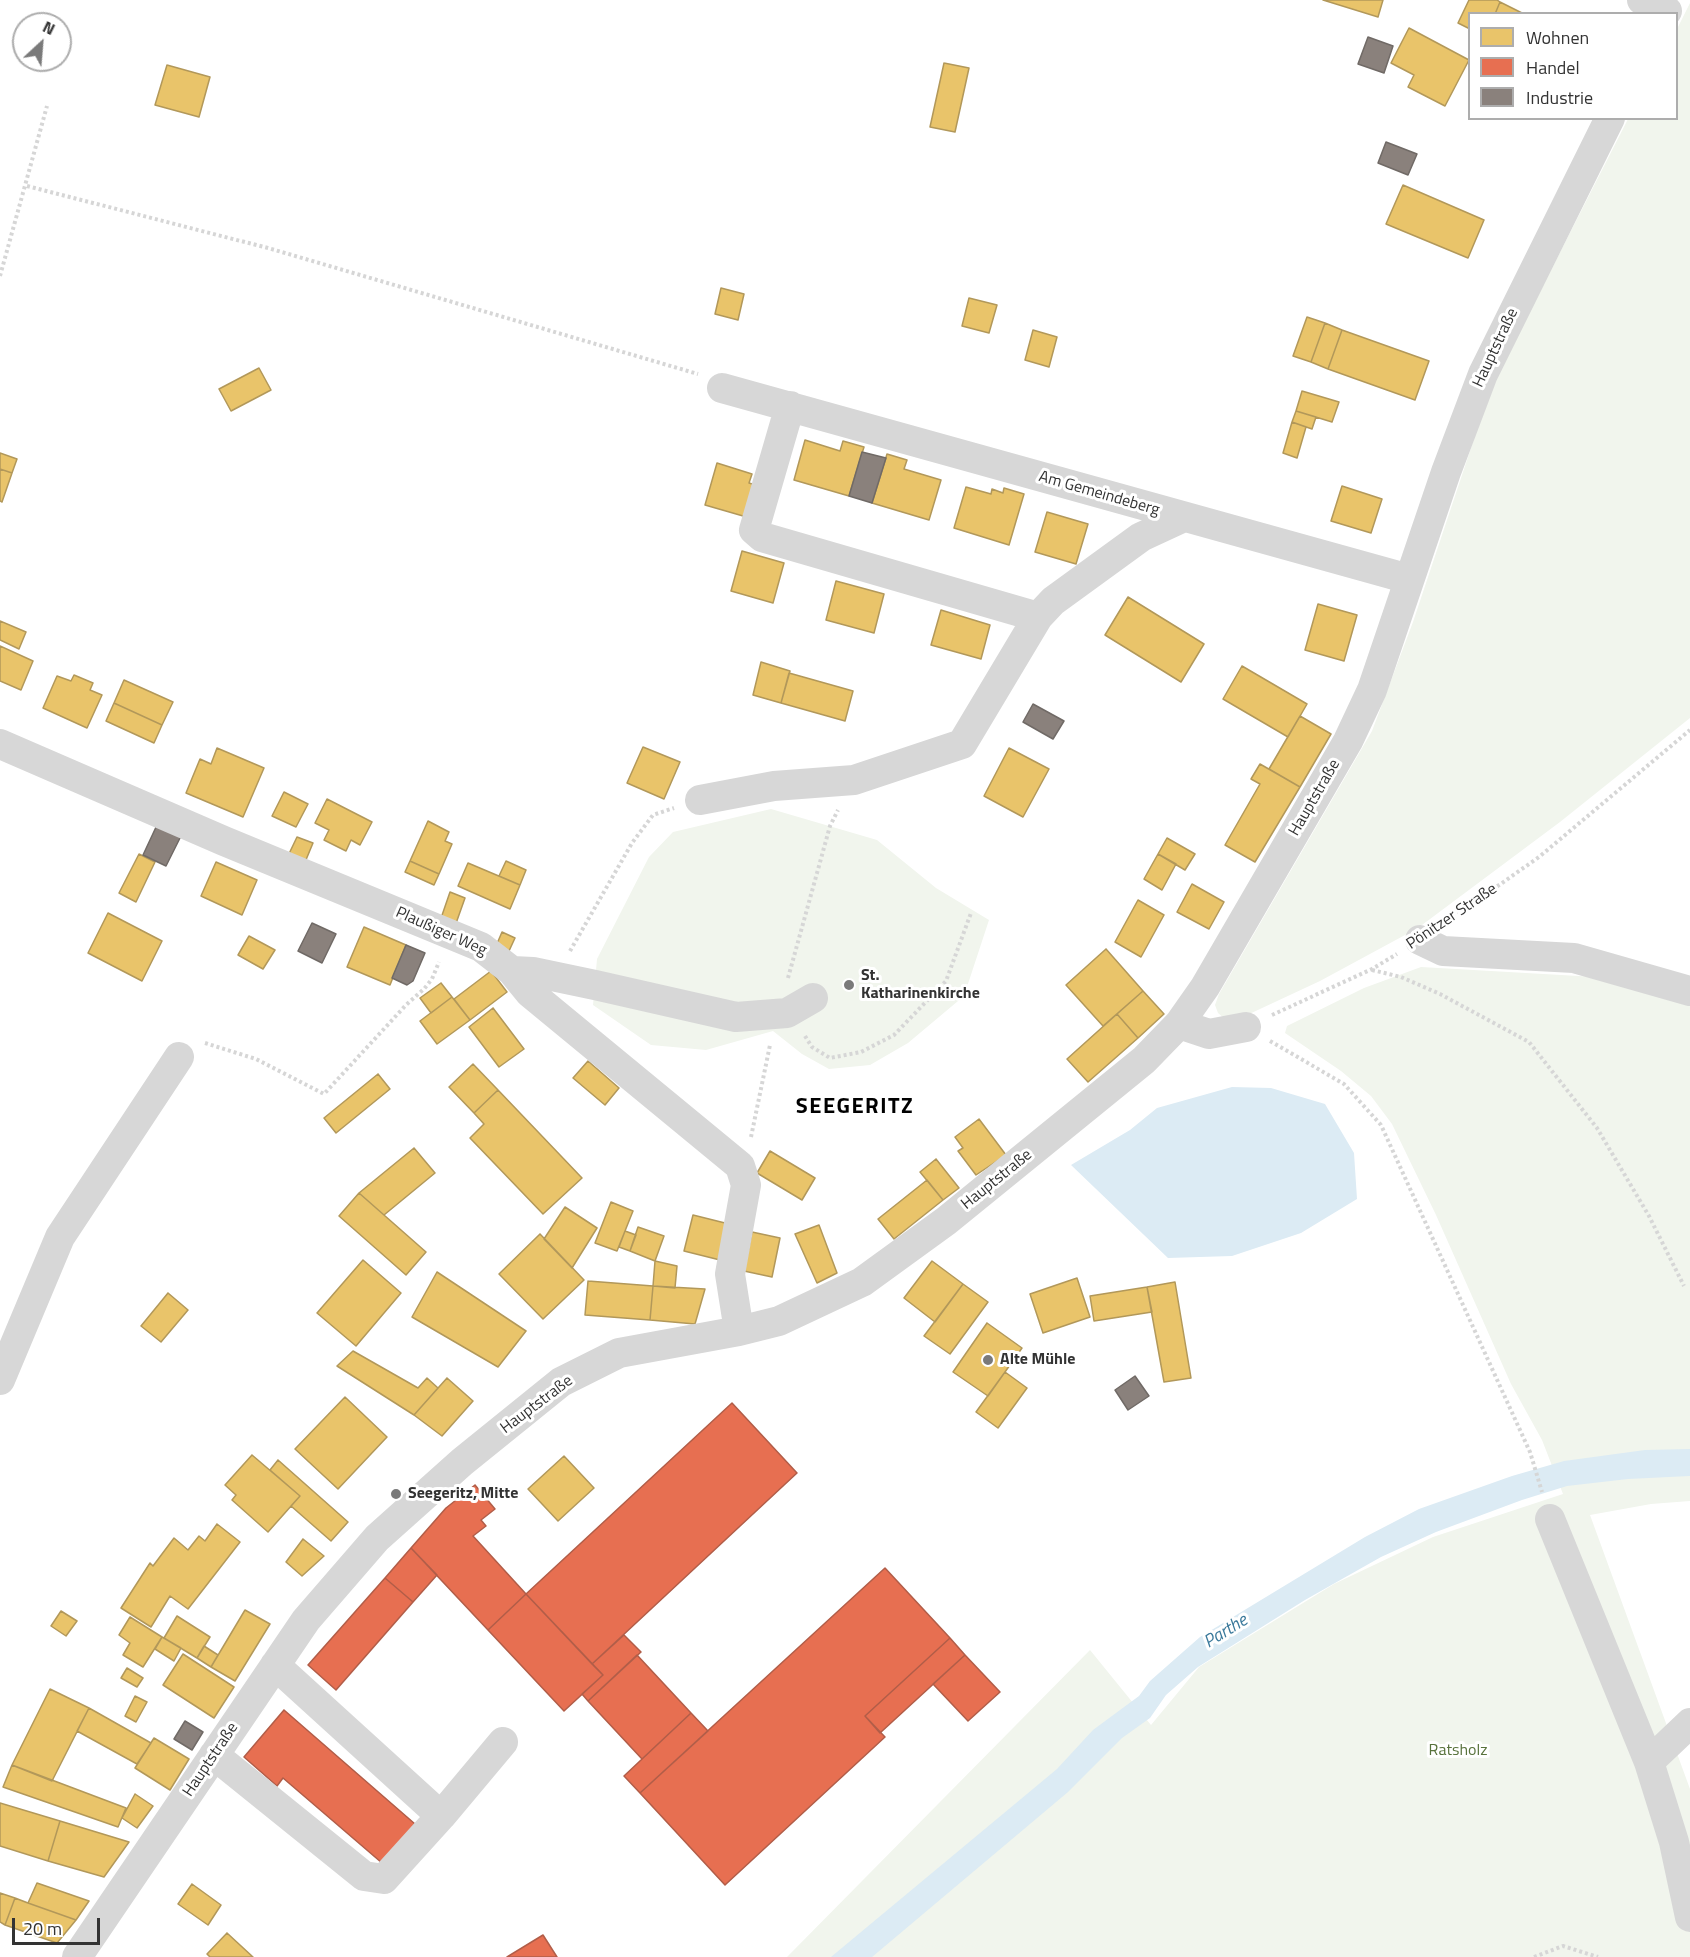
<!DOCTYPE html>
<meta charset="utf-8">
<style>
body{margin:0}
#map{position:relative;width:1690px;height:1957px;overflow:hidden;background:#fff;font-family:"Titillium Web",sans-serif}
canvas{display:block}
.legend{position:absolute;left:1468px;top:12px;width:210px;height:108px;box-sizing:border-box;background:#fff;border:2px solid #adadad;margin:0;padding:8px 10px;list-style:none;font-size:18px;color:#333}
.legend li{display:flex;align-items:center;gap:12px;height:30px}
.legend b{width:30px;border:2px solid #adadad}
.north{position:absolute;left:12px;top:12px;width:60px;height:60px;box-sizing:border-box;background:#fff;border:2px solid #adadad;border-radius:50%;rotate:26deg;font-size:16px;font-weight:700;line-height:24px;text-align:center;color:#333}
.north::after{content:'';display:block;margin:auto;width:21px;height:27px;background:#7a7a7a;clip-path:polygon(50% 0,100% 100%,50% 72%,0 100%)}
.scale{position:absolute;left:12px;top:1918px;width:88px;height:27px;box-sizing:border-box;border:3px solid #333;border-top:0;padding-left:8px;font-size:18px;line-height:21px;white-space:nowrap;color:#333;-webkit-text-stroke:4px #fff;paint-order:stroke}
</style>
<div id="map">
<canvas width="1690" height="1957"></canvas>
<ul class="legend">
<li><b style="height:16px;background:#e9c46a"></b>Wohnen</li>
<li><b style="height:16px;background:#e76f51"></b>Handel</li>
<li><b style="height:16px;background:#8a817c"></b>Industrie</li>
</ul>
<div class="north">N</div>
<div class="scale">20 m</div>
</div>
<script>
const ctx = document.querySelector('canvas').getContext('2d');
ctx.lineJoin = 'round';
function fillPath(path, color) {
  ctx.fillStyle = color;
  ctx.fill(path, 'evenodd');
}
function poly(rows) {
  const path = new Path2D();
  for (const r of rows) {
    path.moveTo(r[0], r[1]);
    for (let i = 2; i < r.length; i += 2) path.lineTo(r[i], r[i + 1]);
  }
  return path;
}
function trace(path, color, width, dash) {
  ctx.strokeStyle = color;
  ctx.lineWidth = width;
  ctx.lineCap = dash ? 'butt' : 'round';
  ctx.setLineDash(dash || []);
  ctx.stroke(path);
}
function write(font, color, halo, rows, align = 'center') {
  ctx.font = font + ' "Titillium Web",sans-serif';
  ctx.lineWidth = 6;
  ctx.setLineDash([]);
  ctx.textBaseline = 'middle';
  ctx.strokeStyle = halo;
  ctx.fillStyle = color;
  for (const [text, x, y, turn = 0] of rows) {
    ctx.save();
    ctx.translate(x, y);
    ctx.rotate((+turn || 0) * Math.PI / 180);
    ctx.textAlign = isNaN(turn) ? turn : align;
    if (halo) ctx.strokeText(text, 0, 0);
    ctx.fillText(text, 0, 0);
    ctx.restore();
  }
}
fillPath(poly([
 [1690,3,1690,718,1560,822,1418,928,1320,981,1245,1016,1226,1020,1218,1013,1215,1005,1219,994,1372,731,1413,622,1487,400,1502,366,1628,119,1676,118,1677,29],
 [771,809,877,840,936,888,989,920,964,996,908,1043,870,1065,829,1069,802,1054,773,1031,706,1050,651,1045,593,1005,597,959,649,857,673,832],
 [1421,967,1596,977,1690,1002,1690,1501,1651,1504,1590,1515,1690,1789,1690,1957,787,1957,1090,1650,1151,1725,1199,1667,1334,1584,1433,1537,1563,1494,1542,1440,1511,1384,1436,1215,1392,1124,1371,1096,1341,1071,1285,1033,1287,1026,1364,988]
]), '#f1f5ed');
fillPath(poly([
 [1232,1087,1271,1088,1325,1104,1354,1153,1357,1199,1301,1233,1232,1256,1168,1258,1071,1165,1130,1130,1157,1108],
 [1690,1449,1690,1476,1628,1479,1567,1486,1522,1500,1436,1532,1381,1557,1305,1600,1198,1667,1166,1695,1150,1718,1122,1738,1068,1792,872,1957,831,1957,1057,1769,1093,1730,1139,1696,1150,1681,1200,1637,1365,1537,1419,1509,1512,1476,1564,1461,1645,1450]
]), '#dcebf4');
const homes = poly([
 [1323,0,1383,0,1378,17,1323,0],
 [1469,0,1497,0,1500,2,1495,14,1470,14,1470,29,1458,23,1469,0],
 [1500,2,1524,14,1495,14,1500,2],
 [1409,28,1469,60,1445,106,1408,87,1414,75,1391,63,1409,28],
 [944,63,969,68,955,132,930,127,944,63],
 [167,65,210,77,199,117,155,105,167,65],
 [1403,185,1484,220,1468,258,1386,224,1403,185],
 [721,288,744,294,738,320,715,314,721,288],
 [969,298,997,305,989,333,962,326,969,298],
 [1307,317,1325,323,1311,362,1293,356,1307,317],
 [1325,323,1342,330,1328,369,1311,362,1325,323],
 [1033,330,1057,337,1049,367,1025,360,1033,330],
 [1342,330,1429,361,1415,400,1328,369,1342,330],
 [259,368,271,390,231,411,219,389,259,368],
 [1302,391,1339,402,1332,422,1296,411,1302,391],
 [1296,411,1316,417,1312,429,1292,422,1296,411],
 [1292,422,1306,427,1297,458,1283,453,1292,422],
 [805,440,840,451,843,441,864,447,849,496,794,480,805,440],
 [0,453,17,459,12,473,0,469,0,453],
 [887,454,907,460,904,469,941,480,929,520,872,503,887,454],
 [717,463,752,474,749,483,759,486,750,518,705,505,717,463],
 [0,469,12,473,2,502,0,501,0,469],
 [1342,486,1382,499,1371,533,1331,521,1342,486],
 [966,487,991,494,992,489,1003,493,1004,488,1024,494,1009,545,954,528,966,487],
 [1047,512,1088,524,1076,564,1035,552,1047,512],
 [742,551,784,563,773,603,731,591,742,551],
 [836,581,884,594,874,633,826,620,836,581],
 [1128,597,1204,644,1181,682,1105,635,1128,597],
 [1318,604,1357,615,1344,661,1305,650,1318,604],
 [941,610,990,625,981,659,931,645,941,610],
 [0,621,26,632,19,649,0,640,0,621],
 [0,646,33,661,21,690,0,681,0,646],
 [761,662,790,671,781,703,753,695,761,662],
 [1242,666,1307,704,1288,737,1223,699,1242,666],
 [789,673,853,691,845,721,781,703,789,673],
 [74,675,93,683,90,690,102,695,87,728,43,708,57,676,71,681,74,675],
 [124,680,173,702,162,725,114,703,124,680],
 [114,703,162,725,154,743,106,721,114,703],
 [1300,716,1331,734,1300,787,1269,769,1300,716],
 [643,747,680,762,664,799,627,783,643,747],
 [217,748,264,768,243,817,186,793,200,759,211,764,217,748],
 [1009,748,1049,769,1023,817,984,796,1009,748],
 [1260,764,1300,787,1255,862,1225,845,1260,784,1251,779,1260,764],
 [284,792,308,804,296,827,272,816,284,792],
 [327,799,372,822,360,845,351,840,346,851,324,840,329,830,315,823,327,799],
 [428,821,449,832,445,841,452,844,439,874,410,861,428,821],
 [297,837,313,843,303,867,286,860,297,837],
 [1167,838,1195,854,1185,870,1158,854,1167,838],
 [139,854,155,862,136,902,119,893,139,854],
 [1158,854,1176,864,1162,890,1144,879,1158,854],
 [410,861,439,874,434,885,405,872,410,861],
 [506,861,526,870,520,885,499,876,506,861],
 [216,862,257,880,242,915,201,896,216,862],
 [468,863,520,885,510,909,458,886,468,863],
 [1192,884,1224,902,1209,929,1177,912,1192,884],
 [450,892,465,898,454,929,439,924,450,892],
 [1138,900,1164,915,1141,957,1115,942,1138,900],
 [108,913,162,941,142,981,88,953,108,913],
 [364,927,406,945,390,985,347,967,364,927],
 [502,932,515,938,509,951,496,946,502,932],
 [249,936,275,950,263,969,238,955,249,936],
 [1106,949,1143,991,1103,1026,1066,985,1106,949],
 [491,971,507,992,470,1020,454,999,491,971],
 [441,983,452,997,431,1013,420,998,441,983],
 [1143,991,1164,1014,1138,1038,1117,1014,1143,991],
 [452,997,470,1020,437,1044,420,1021,452,997],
 [493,1008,524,1049,499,1067,469,1027,493,1008],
 [1117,1014,1138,1038,1088,1082,1067,1059,1117,1014],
 [588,1061,619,1088,605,1105,573,1078,588,1061],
 [473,1064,498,1090,474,1113,449,1087,473,1064],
 [378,1074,390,1089,336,1133,324,1118,378,1074],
 [498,1090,582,1178,543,1214,470,1138,484,1124,474,1113,498,1090],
 [979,1119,1006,1155,976,1175,958,1151,963,1148,955,1137,979,1119],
 [414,1148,435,1173,384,1215,359,1193,414,1148],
 [770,1151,815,1178,802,1200,757,1173,770,1151],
 [936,1159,959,1188,943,1200,920,1172,936,1159],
 [927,1180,943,1200,894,1239,878,1219,927,1180],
 [359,1193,426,1252,406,1275,339,1216,359,1193],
 [611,1202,633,1211,617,1251,595,1243,611,1202],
 [565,1207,597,1228,572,1268,544,1239,565,1207],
 [693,1215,729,1224,720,1260,684,1251,693,1215],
 [819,1225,837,1273,817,1283,795,1234,819,1225],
 [638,1227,664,1236,655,1261,630,1251,638,1227],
 [625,1231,636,1235,630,1251,619,1247,625,1231],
 [752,1232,780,1238,772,1277,744,1271,752,1232],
 [540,1234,584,1280,543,1319,499,1274,540,1234],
 [363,1260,401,1293,356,1346,317,1313,363,1260],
 [655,1261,677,1266,675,1288,653,1286,655,1261],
 [932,1261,963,1284,935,1322,904,1298,932,1261],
 [437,1272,526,1331,498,1367,412,1317,437,1272],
 [1077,1278,1090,1317,1043,1333,1030,1294,1077,1278],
 [588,1281,653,1286,650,1320,585,1315,588,1281],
 [1175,1282,1191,1378,1164,1382,1147,1287,1175,1282],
 [963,1284,988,1302,950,1354,924,1336,963,1284],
 [653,1286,705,1289,695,1324,650,1320,653,1286],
 [1147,1287,1152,1312,1094,1321,1090,1296,1147,1287],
 [168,1293,188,1310,161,1342,141,1326,168,1293],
 [987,1323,1022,1348,988,1396,953,1372,987,1323],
 [353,1351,418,1388,427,1378,438,1388,414,1415,337,1366,353,1351],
 [1005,1372,1027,1388,998,1428,976,1412,1005,1372],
 [447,1378,473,1401,442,1436,414,1415,447,1378],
 [345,1397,387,1437,338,1489,295,1449,345,1397],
 [252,1455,300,1496,268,1532,232,1500,236,1495,225,1485,252,1455],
 [564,1456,594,1488,558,1521,528,1489,564,1456],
 [278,1460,348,1522,331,1541,291,1506,300,1496,270,1470,278,1460],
 [217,1524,240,1542,188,1609,170,1596,151,1627,121,1608,150,1563,153,1566,174,1538,188,1550,199,1536,205,1541,217,1524],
 [303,1539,324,1556,302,1576,286,1562,303,1539],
 [245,1610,270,1624,235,1681,211,1667,245,1610],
 [61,1611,77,1621,66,1636,51,1626,61,1611],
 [177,1616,210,1637,197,1658,164,1638,177,1616],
 [130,1617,162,1637,143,1667,123,1655,130,1643,119,1635,130,1617],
 [162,1637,181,1648,174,1661,155,1649,162,1637],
 [204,1646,218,1655,211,1667,197,1658,204,1646],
 [183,1654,234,1687,214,1718,163,1685,183,1654],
 [127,1668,143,1678,137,1687,121,1678,127,1668],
 [50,1689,89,1708,52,1781,12,1765,50,1689],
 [135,1696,147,1702,136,1722,125,1716,135,1696],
 [89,1708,151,1743,137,1764,77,1731,89,1708],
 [154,1738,189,1759,170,1790,135,1768,154,1738],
 [12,1765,126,1808,118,1827,3,1787,12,1765],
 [135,1794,153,1806,137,1828,122,1818,135,1794],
 [0,1803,60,1821,48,1861,0,1846,0,1803],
 [60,1821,129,1842,104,1877,48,1861,60,1821],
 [37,1883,89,1901,76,1920,28,1903,37,1883],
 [192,1884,221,1905,208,1925,178,1904,192,1884],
 [0,1893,15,1898,5,1925,0,1922,0,1893],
 [15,1898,28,1903,76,1920,57,1943,5,1925,15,1898],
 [227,1933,253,1957,210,1957,207,1954,227,1933]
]);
fillPath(homes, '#e9c46a');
trace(homes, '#b2985a', 1.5);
const shops = poly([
 [732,1403,797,1473,592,1664,526,1594,732,1403],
 [475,1485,495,1509,481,1520,486,1526,473,1536,526,1594,488,1630,411,1548,446,1508,475,1485],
 [411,1548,437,1575,413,1602,385,1578,411,1548],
 [885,1568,950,1638,865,1716,885,1737,725,1885,640,1793,885,1568],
 [385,1578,413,1602,336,1690,308,1665,385,1578],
 [526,1594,603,1675,564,1711,488,1630,526,1594],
 [624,1635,641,1652,588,1701,582,1694,603,1675,592,1664,624,1635],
 [950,1638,965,1655,880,1733,865,1716,950,1638],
 [637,1655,691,1713,642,1759,588,1701,637,1655],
 [965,1655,1000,1692,968,1721,933,1684,965,1655],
 [284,1710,415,1824,382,1863,283,1778,277,1786,244,1757,284,1710],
 [691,1713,708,1731,640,1793,624,1776,691,1713],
 [543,1935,557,1957,507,1957,543,1935]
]);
fillPath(shops, '#e76f51');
trace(shops, '#b15d48', 1.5);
const industry = poly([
 [1368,37,1393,46,1384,73,1358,64,1368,37],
 [1386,142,1417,154,1408,175,1378,163,1386,142],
 [862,452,886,458,872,503,849,496,862,452],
 [1033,704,1064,721,1053,739,1023,722,1033,704],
 [157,825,181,836,166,866,143,855,157,825],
 [312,923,336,934,322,963,298,951,312,923],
 [406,945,425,953,413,981,407,985,392,978,406,945],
 [1135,1376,1149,1396,1128,1410,1115,1390,1135,1376],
 [185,1721,203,1732,192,1750,174,1739,185,1721]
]);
fillPath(industry, '#8a817c');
trace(industry, '#706a66', 1.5);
trace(poly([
 [27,186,268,248,698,374],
 [0,276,47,106],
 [1448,921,1539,857,1690,730],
 [570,951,632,843,653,815,674,808],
 [1372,970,1401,977,1440,994,1529,1042,1597,1128,1649,1216,1684,1286],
 [788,978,830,826,838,810],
 [1272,1015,1372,969,1397,954],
 [805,1036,812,1047,830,1058,861,1052,894,1035,946,981,971,913],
 [1270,1041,1344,1084,1381,1125,1530,1452,1542,1492],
 [205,1043,256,1059,324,1094,406,1005,424,989,432,979,439,962],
 [751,1137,770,1045],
 [1534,1957,1563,1946,1598,1957]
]), '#d6d6d6', 4, [3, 3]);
trace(poly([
 [1642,0,1667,11],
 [722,388,1409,579],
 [790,406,754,530,762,537,1038,617],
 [0,744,224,841,481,947,512,971,530,993,740,1166,746,1185,730,1274,739,1331],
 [700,800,774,786,854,780,962,744,1038,617,1053,601,1141,537,1182,518],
 [1420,940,1443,951,1574,958,1690,991],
 [512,971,533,972,595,985,736,1017,787,1013,813,998],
 [1179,1024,1209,1034,1246,1027],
 [0,1380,60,1237,179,1057],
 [1550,1519,1649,1762,1674,1842,1690,1917],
 [275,1665,441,1816,503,1742],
 [214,1755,364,1876,384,1879,441,1816],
 [1649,1762,1690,1723],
 [77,1957,306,1620,377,1538,462,1462,561,1382,619,1353,739,1331,779,1321,862,1282,946,1221,1144,1060,1179,1024,1205,987,1348,741,1372,690,1446,472,1483,374,1610,118]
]), '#d7d7d7', 30);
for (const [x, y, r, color] of [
 [849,985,6,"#7a7a7a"],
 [988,1360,6,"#7a7a7a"],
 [396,1494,6,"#7a7a7a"]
]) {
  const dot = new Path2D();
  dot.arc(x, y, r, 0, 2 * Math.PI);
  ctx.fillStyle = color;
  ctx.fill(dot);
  trace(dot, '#fff', 2);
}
write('16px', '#333', '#fff', [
 ["Hauptstraße",1496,348,-65],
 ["Am Gemeindeberg",1099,494,16],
 ["Hauptstraße",1315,798,-60],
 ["Pönitzer Straße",1452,917,-34],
 ["Plaußiger Weg",441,932,24],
 ["Hauptstraße",997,1180,-39],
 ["Hauptstraße",537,1405,-37],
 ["Hauptstraße",211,1760,-56]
]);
write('bold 16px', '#333', '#fff', [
 ["St.",861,976],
 ["Katharinenkirche",861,994],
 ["Alte Mühle",1000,1360],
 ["Seegeritz, Mitte",408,1494]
], 'left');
write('16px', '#58723c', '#fff', [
 ["Ratsholz",1458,1751]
]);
write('italic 18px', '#3a799b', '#fff', [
 ["Parthe",1226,1632,-32]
]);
ctx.letterSpacing = '1.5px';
write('bold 22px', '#000', '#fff', [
 ["SEEGERITZ",855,1108]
]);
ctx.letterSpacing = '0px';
</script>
